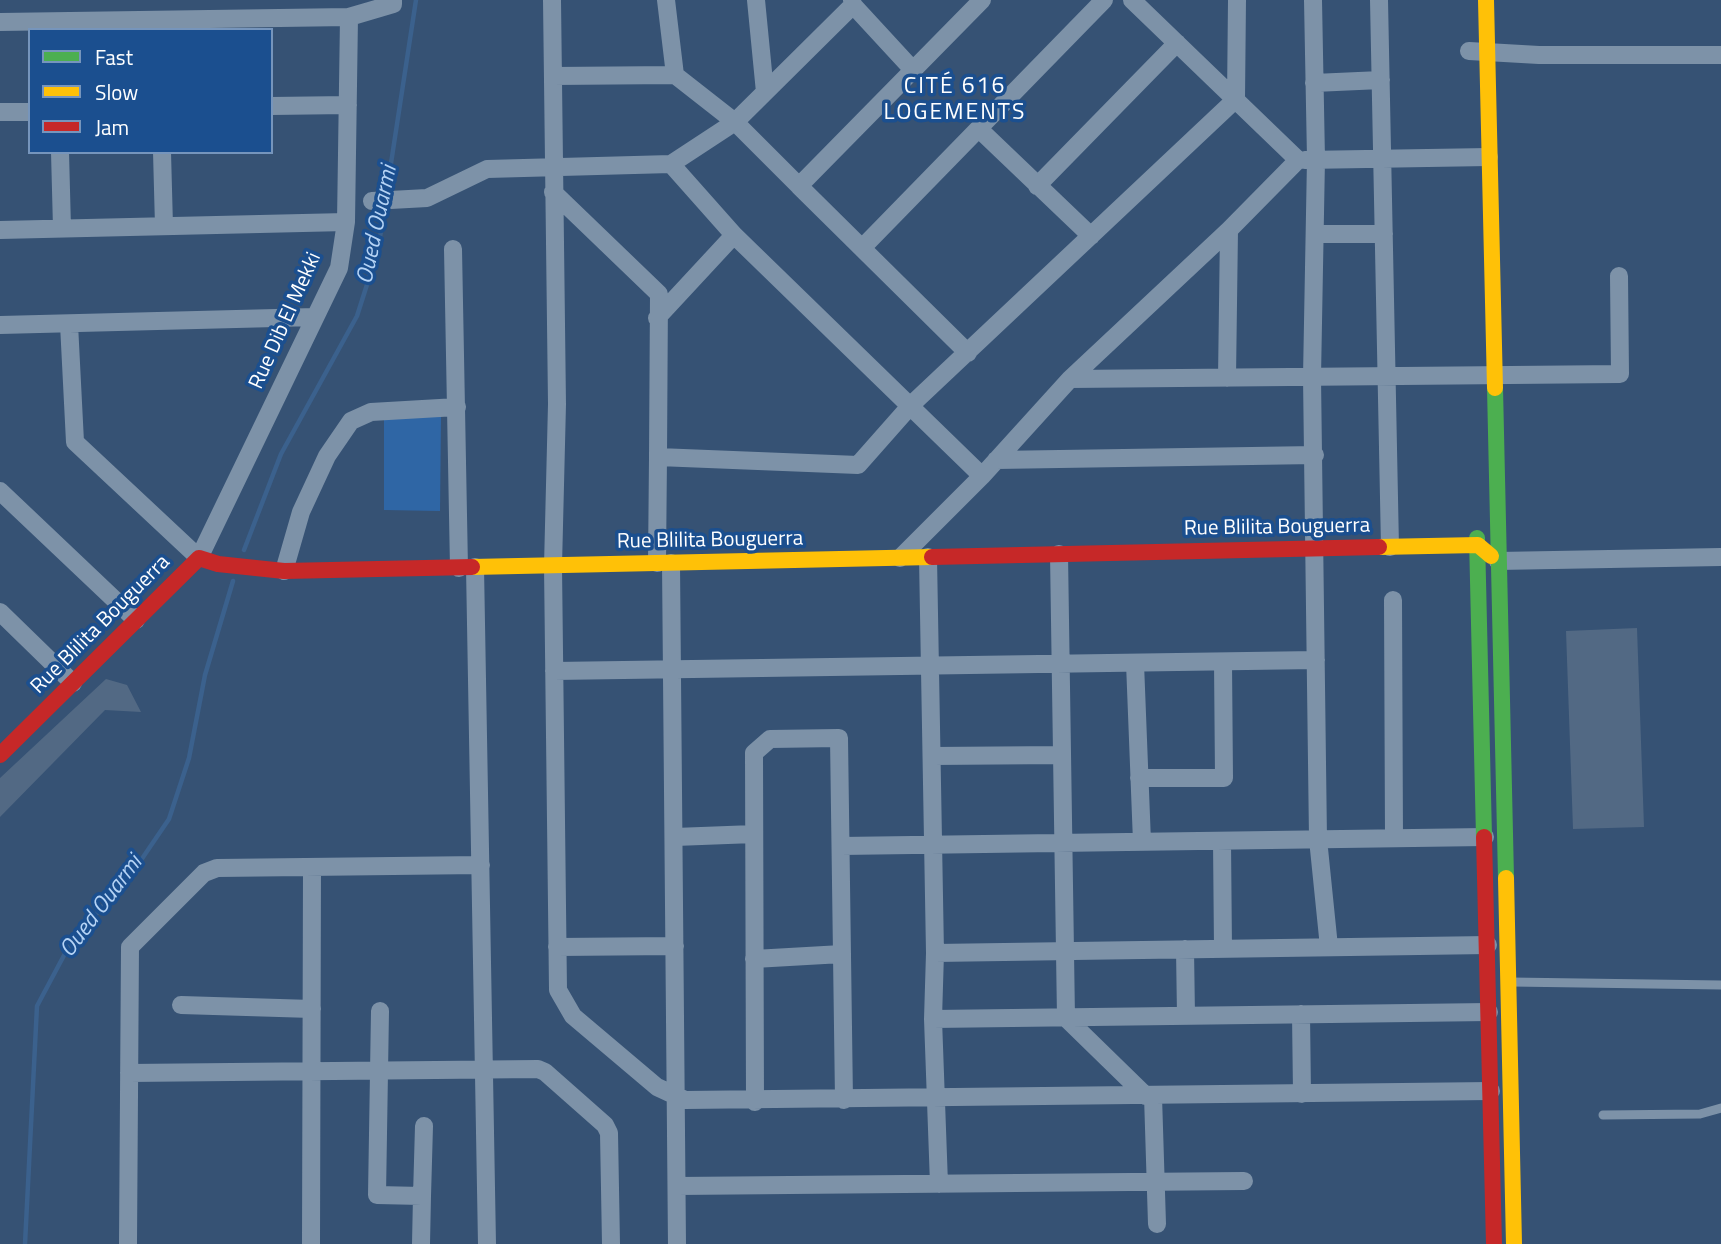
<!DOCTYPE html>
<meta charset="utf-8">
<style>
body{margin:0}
#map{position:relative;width:1721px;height:1244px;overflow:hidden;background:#365274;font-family:"Titillium Web",sans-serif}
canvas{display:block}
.legend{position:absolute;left:28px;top:28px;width:245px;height:126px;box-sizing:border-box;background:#1b4f8f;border:2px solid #7695bc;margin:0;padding:9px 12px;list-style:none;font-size:21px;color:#fff}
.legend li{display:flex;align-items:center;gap:14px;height:35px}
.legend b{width:35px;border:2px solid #7695bc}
</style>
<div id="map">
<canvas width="1721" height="1244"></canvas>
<ul class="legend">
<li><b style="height:9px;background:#4caf50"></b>Fast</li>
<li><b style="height:9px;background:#ffc107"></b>Slow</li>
<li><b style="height:9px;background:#c62828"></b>Jam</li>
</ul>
</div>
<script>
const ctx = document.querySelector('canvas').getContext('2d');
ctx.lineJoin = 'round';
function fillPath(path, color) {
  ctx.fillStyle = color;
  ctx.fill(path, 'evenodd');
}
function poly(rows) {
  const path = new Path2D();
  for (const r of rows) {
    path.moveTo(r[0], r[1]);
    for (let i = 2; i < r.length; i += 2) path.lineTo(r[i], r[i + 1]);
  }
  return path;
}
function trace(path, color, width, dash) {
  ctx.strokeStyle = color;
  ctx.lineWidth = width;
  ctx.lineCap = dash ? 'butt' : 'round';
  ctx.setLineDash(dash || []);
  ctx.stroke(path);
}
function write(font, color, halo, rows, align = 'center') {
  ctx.font = font + ' "Titillium Web",sans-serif';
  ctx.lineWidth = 7;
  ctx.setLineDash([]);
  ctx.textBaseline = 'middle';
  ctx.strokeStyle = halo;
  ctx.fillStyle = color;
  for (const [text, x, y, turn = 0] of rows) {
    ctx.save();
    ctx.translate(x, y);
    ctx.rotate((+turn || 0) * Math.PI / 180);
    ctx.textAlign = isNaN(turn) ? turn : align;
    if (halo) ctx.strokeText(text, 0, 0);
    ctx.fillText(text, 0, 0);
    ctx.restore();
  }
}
fillPath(poly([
 [384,416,441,417,440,511,384,510]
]), '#2f66a5');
trace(poly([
 [386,196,416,0],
 [244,550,281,454,357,316,378,250,385,205],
 [25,1244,37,1006,69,946,137,866,169,819,189,758,205,675,233,581]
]), '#3b618d', 4.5);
fillPath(poly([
 [1637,628,1644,827,1573,829,1566,631],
 [106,679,127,685,141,712,105,710,0,817,0,778]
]), '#526984');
trace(poly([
 [1511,982,1721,985],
 [1603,1115,1700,1114,1721,1108]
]), '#7d92a8', 9);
trace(poly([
 [552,0,557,404,553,566,558,990,573,1016,657,1087,685,1100,1491,1091],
 [666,0,675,75,735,122,799,186],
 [756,0,765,92],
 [1313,0,1316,159,1312,377,1318,839,1329,947],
 [1379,0,1390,547],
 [853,5,913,70],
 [349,17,393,4,393,0],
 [0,22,349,17,346,222],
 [1469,51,1539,55,1721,55],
 [553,76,675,75],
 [1314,83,1381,80],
 [271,106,348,105],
 [0,112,30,112],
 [979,129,1091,236],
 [60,152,62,228],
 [162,152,164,226],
 [1305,160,1489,157],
 [671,164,734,235,982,476],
 [1037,186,1177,43],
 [553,192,659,294,658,457],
 [372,201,427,198,487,169,671,164,735,122,853,5,852,0],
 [0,230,346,222,339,268,199,558,75,442,69,324],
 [1316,234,1384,234],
 [862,248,1104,0],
 [453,249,459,568],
 [657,318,734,235],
 [0,325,315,317],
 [968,353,799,186,982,0],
 [1227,378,1229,230],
 [1070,379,1620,374,1619,276],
 [996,460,1315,455],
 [0,491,136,620],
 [1059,554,1066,1018,1146,1096],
 [928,557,935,953,933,1019,1489,1012],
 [900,558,982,476,1070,379,1229,230,1298,160,1132,0],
 [1498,561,1721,557],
 [657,563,658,457,858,465,911,405,1236,99,1237,0],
 [671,563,677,1244],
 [475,567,487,1244],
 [284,571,301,512,327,456,351,421,371,412,457,407],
 [1393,600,1394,838],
 [0,612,73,683],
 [1135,663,1142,842],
 [554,671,1316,660],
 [932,756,1062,755],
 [1139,778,1224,778,1223,662],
 [675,837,754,834],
 [1222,841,1223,949],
 [841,846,1485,837],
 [557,947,675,946],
 [1185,949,1186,1016],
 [935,953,1488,945],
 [754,959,842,954],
 [181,1005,312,1009],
 [380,1011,377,1195,422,1196,421,1244],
 [1301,1014,1302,1094],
 [933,1019,939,1184],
 [129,1073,538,1069,545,1072,605,1125,609,1133,611,1244],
 [1153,1096,1157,1224],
 [755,1102,754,753,770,739,839,738,844,1100],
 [677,1186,1244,1181],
 [422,1196,424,1126],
 [128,1244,130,947,204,873,217,868,481,865],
 [311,1244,312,867]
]), '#7d92a8', 18);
trace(poly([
 [1495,388,1506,878],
 [1477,538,1484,837]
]), '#4caf50', 16);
trace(poly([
 [1486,0,1495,388],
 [1379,547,1478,545,1491,556],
 [472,567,932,557],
 [1506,878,1514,1244]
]), '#ffc107', 16);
trace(poly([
 [932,557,1379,547],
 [0,755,199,558,218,564,284,571,472,567],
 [1484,837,1494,1244]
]), '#c62828', 16);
write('21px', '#fff', '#1b4f8f', [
 ["Rue Dib El Mekki",286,321,-66],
 ["Rue Blilita Bouguerra",1277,528,-1],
 ["Rue Blilita Bouguerra",710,541,-1],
 ["Rue Blilita Bouguerra",101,625,-45]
]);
ctx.letterSpacing = '2px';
write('23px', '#fff', '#1b4f8f', [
 ["CITÉ 616",955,87],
 ["LOGEMENTS",955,113]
]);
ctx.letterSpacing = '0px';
write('italic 23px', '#b5d3f5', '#1b4f8f', [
 ["Oued Ouarmi",378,225,-78],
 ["Oued Ouarmi",102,907,-53]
]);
</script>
